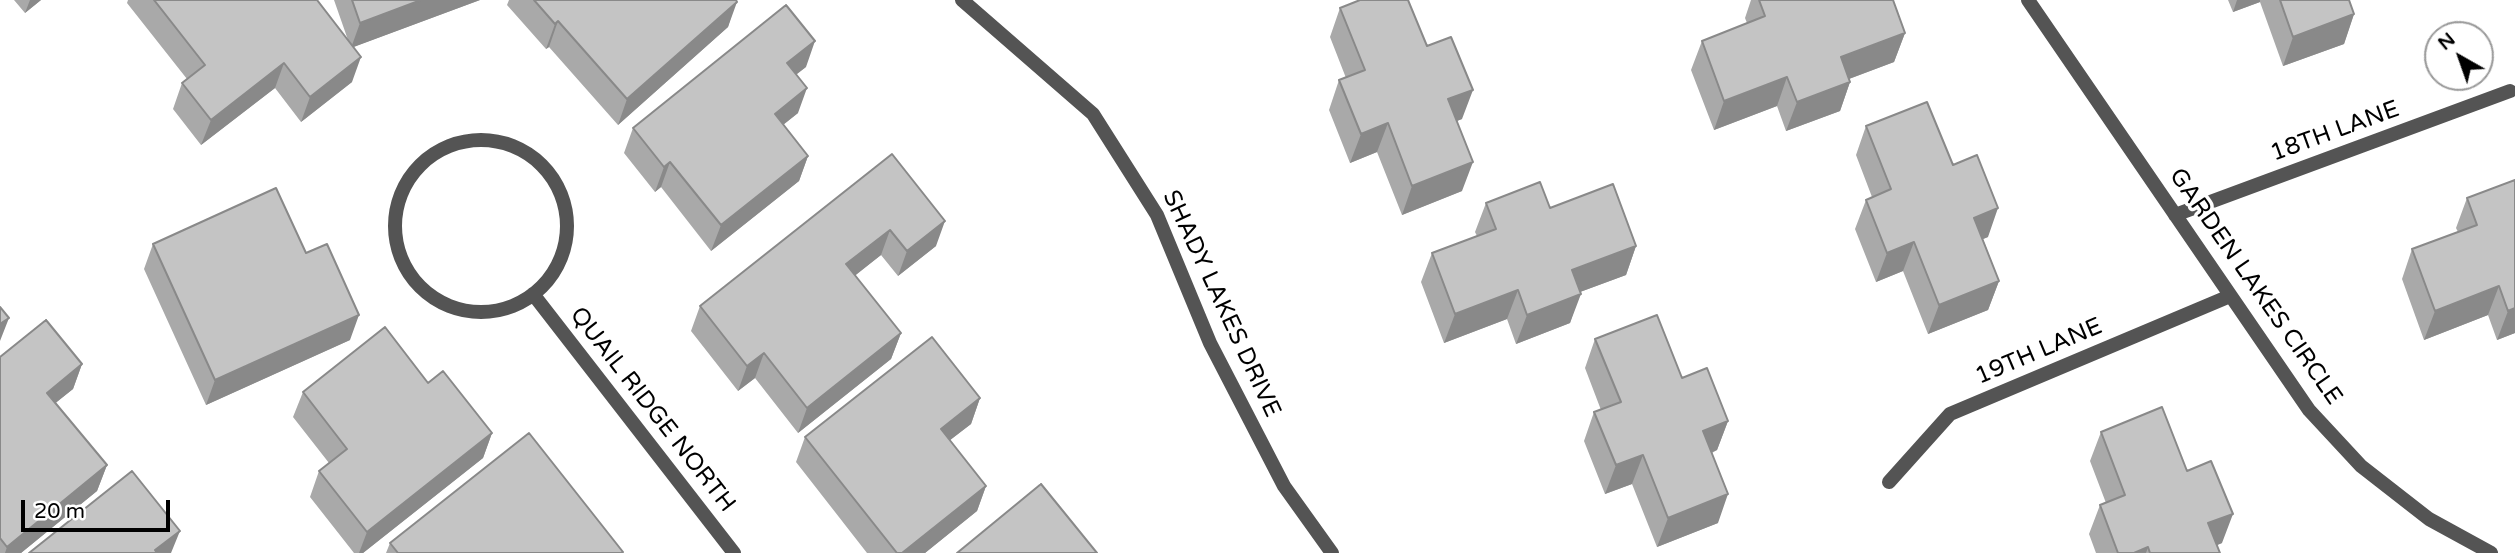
<!DOCTYPE html>
<style>
body{margin:0}
#map{position:relative;width:2515px;height:553px;overflow:hidden;background:#fff;font-family:"Varela Round",sans-serif}
canvas{display:block}
.north{position:absolute;left:2424px;top:21px;width:70px;height:70px;box-sizing:border-box;background:#fff;border:2px solid #999;border-radius:50%;rotate:320deg;font-size:19px;font-weight:700;line-height:28px;text-align:center;color:#000}
.north::after{content:'';display:block;margin:auto;width:24px;height:32px;background:#000;clip-path:polygon(50% 0,100% 100%,50% 72%,0 100%)}
.scale{position:absolute;left:21px;top:500px;width:149px;height:32px;box-sizing:border-box;border:4px solid #000;border-top:0;padding-left:9px;font-size:21px;line-height:24px;white-space:nowrap;color:#000;-webkit-text-stroke:5px #fff;paint-order:stroke}
</style>
<div id="map">
<canvas width="2515" height="553"></canvas>
<div class="north">N</div>
<div class="scale">20 m</div>
</div>
<script>
const ctx = document.querySelector('canvas').getContext('2d');
ctx.lineJoin = 'round';
function poly(rows) {
  const path = new Path2D();
  for (const r of rows) {
    if (r.length === 3) {
      path.moveTo(r[0] + r[2], r[1]);
      path.arc(r[0], r[1], r[2], 0, 2 * Math.PI);
      continue;
    }
    path.moveTo(r[0], r[1]);
    for (let i = 2; i < r.length; i += 2) path.lineTo(r[i], r[i + 1]);
  }
  return path;
}
function trace(path, color, width, dash) {
  ctx.strokeStyle = color;
  ctx.lineWidth = width;
  ctx.lineCap = dash ? 'butt' : 'round';
  ctx.setLineDash(dash || []);
  ctx.stroke(path);
}
function fillPath(path, color) {
  ctx.fillStyle = color;
  ctx.fill(path, 'evenodd');
}
function write(font, color, halo, rows, align = 'center') {
  ctx.font = font + ' "Varela Round",sans-serif';
  ctx.lineWidth = 7;
  ctx.setLineDash([]);
  ctx.textBaseline = 'middle';
  ctx.strokeStyle = halo;
  ctx.fillStyle = color;
  for (const [text, x, y, turn = 0] of rows) {
    ctx.save();
    ctx.translate(x, y);
    ctx.rotate((+turn || 0) * Math.PI / 180);
    ctx.textAlign = isNaN(turn) ? turn : align;
    if (halo) ctx.strokeText(text, 0, 0);
    ctx.fillText(text, 0, 0);
    ctx.restore();
  }
}
trace(poly([
 [962,0,1093,114,1157,215,1210,343,1284,486,1332,553],
 [2028,0,2309,410,2361,466,2429,519,2491,553],
 [481,226,86],
 [2175,215,2510,91],
 [533,294,734,553],
 [1889,482,1950,414,2230,296]
]), '#545454', 14);
fillPath(poly([
 [14,0,41,0,25,13],
 [128,0,317,0,348,40,334,0,480,0,353,47,352,82,301,122,275,88,201,145,173,109,182,83,187,79,127,3],
 [509,0,736,0,728,27,618,125,549,47,546,49,507,5],
 [1751,0,1893,0,1905,33,1894,62,1849,79,1850,82,1840,111,1786,131,1777,106,1714,130,1691,70,1702,41,1747,23,1745,18],
 [2228,0,2349,0,2354,14,2344,44,2283,66,2260,2,2233,12],
 [1340,8,1427,46,1462,119,1457,121,1462,191,1402,215,1377,152,1350,163,1329,110,1339,80,1346,78,1330,37],
 [806,67,796,74,798,113,783,125,808,156,799,181,711,251,661,187,655,192,624,153,633,128],
 [1866,126,1953,165,1988,237,1983,239,1999,281,1988,310,1928,334,1903,271,1876,282,1855,229,1866,200,1872,197,1856,155],
 [892,154,936,246,898,276,881,255,855,275,901,333,891,359,798,433,755,378,738,391,691,331,700,306],
 [2515,180,2515,333,2497,340,2488,315,2424,340,2402,279,2412,249,2458,232,2456,228,2467,198],
 [1486,203,1550,208,1636,246,1626,275,1580,292,1570,323,1516,344,1507,319,1444,343,1421,282,1432,253,1477,236,1475,232],
 [153,244,306,253,350,340,206,405,144,269],
 [1595,339,1682,378,1728,421,1717,450,1712,453,1718,523,1657,547,1632,484,1605,494,1584,441,1594,412,1601,410,1585,368],
 [0,357,82,364,73,389,55,403,107,465,97,491,21,553,0,553],
 [428,383,492,433,483,458,363,553,354,553,310,497,319,471,329,463,293,417,303,392],
 [980,398,971,424,950,440,986,486,977,511,925,553,867,553,796,462,805,437],
 [2101,432,2222,543,2217,545,2220,553,2096,553,2089,534,2100,505,2106,503,2090,461],
 [390,543,623,552,622,553,386,553]
]), '#a9a9a9');
fillPath(poly([
 [30,0,41,0,25,13],
 [421,0,480,0,351,48,360,23],
 [2237,0,2260,0,2260,2,2233,12],
 [737,2,728,27,618,125,627,99],
 [2354,14,2344,44,2283,66,2293,37],
 [558,21,549,47,546,49,555,24],
 [1905,33,1894,62,1830,86,1841,57],
 [815,41,806,67,778,89,787,63],
 [361,57,352,82,301,122,310,97],
 [284,63,275,88,201,145,211,120],
 [1787,77,1777,106,1714,130,1724,101],
 [1850,82,1840,111,1786,131,1797,102],
 [807,88,798,113,765,139,775,114],
 [1473,90,1462,119,1438,128,1448,99],
 [1388,123,1377,152,1350,163,1361,134],
 [808,156,799,181,711,251,721,225],
 [670,162,661,187,655,192,664,167],
 [1473,162,1462,191,1402,215,1412,186],
 [1998,208,1988,237,1963,247,1974,218],
 [945,221,936,246,898,276,907,251],
 [890,230,881,255,837,290,846,264],
 [1914,242,1903,271,1876,282,1887,253],
 [1636,246,1626,275,1561,299,1572,270],
 [1999,281,1988,310,1928,334,1939,305],
 [2499,286,2488,315,2424,340,2435,311],
 [1518,290,1507,319,1444,343,1455,314],
 [1581,294,1570,323,1516,344,1527,315],
 [2515,308,2515,333,2497,340,2508,311],
 [359,315,350,340,206,405,215,380],
 [9,318,0,341,0,324],
 [901,333,891,359,798,433,807,408],
 [764,353,755,378,738,391,747,366],
 [82,364,73,389,37,418,47,393],
 [980,398,971,424,932,454,941,429],
 [1728,421,1717,450,1693,460,1703,431],
 [492,433,483,458,363,553,359,553,367,532],
 [1643,455,1632,484,1605,494,1616,465],
 [107,465,97,491,21,553,5,553,7,547],
 [986,486,977,511,925,553,902,553],
 [1728,494,1718,523,1657,547,1668,518],
 [2233,514,2222,543,2198,553,2208,523],
 [180,531,171,553,154,553,155,550],
 [2148,547,2146,553,2134,553]
]), '#898989');
const building = poly([
 [154,0,317,0,361,57,310,97,284,63,211,120,182,83,205,65,154,0],
 [352,0,421,0,360,23,352,0],
 [534,0,736,0,737,2,627,99,558,21,555,24,534,0],
 [1360,0,1408,0,1427,46,1451,37,1473,90,1448,99,1473,162,1412,186,1388,123,1361,134,1339,80,1365,70,1340,8,1360,0],
 [1759,0,1893,0,1905,33,1841,57,1850,82,1797,102,1787,77,1724,101,1702,41,1765,16,1759,0],
 [2280,0,2349,0,2354,14,2293,37,2280,0],
 [786,5,815,41,787,63,807,88,775,114,808,156,721,225,670,162,664,167,633,128,786,5],
 [1927,102,1953,165,1977,155,1998,208,1974,218,1999,281,1939,305,1914,242,1887,253,1866,200,1891,189,1866,126,1927,102],
 [892,154,945,221,907,251,890,230,846,264,901,333,807,408,764,353,747,366,700,306,892,154],
 [2515,180,2515,308,2508,311,2499,286,2435,311,2412,249,2477,225,2467,198,2515,180],
 [1540,182,1550,208,1613,184,1636,246,1572,270,1581,294,1527,315,1518,290,1455,314,1432,253,1496,229,1486,203,1540,182],
 [276,188,306,253,327,244,359,315,215,380,153,244,276,188],
 [0,307,9,318,0,324,0,307],
 [1657,315,1682,378,1707,368,1728,421,1703,431,1728,494,1668,518,1643,455,1616,465,1594,412,1621,402,1595,339,1657,315],
 [46,320,82,364,47,393,107,465,7,547,0,538,0,357,46,320],
 [385,327,428,383,443,371,492,433,367,532,319,471,347,449,303,392,385,327],
 [932,337,980,398,941,429,986,486,902,553,897,553,805,437,932,337],
 [2162,407,2187,471,2211,461,2233,514,2208,523,2220,553,2150,553,2148,547,2134,553,2118,553,2100,505,2125,495,2101,432,2162,407],
 [529,433,623,552,621,553,398,553,390,543,529,433],
 [132,471,180,531,155,550,157,553,29,553,132,471],
 [1041,484,1097,553,957,553,1041,484]
]);
fillPath(building, '#c4c4c4');
trace(building, '#898989', 2);
write('24px', '#000', '#fff', [
 ["18TH LANE",2335,132,-20],
 ["GARDEN LAKES CIRCLE",2255,287,55],
 ["SHADY LAKES DRIVE",1221,304,65],
 ["19TH LANE",2039,352,-23],
 ["QUAIL RIDGE NORTH",652,410,52]
]);
</script>
